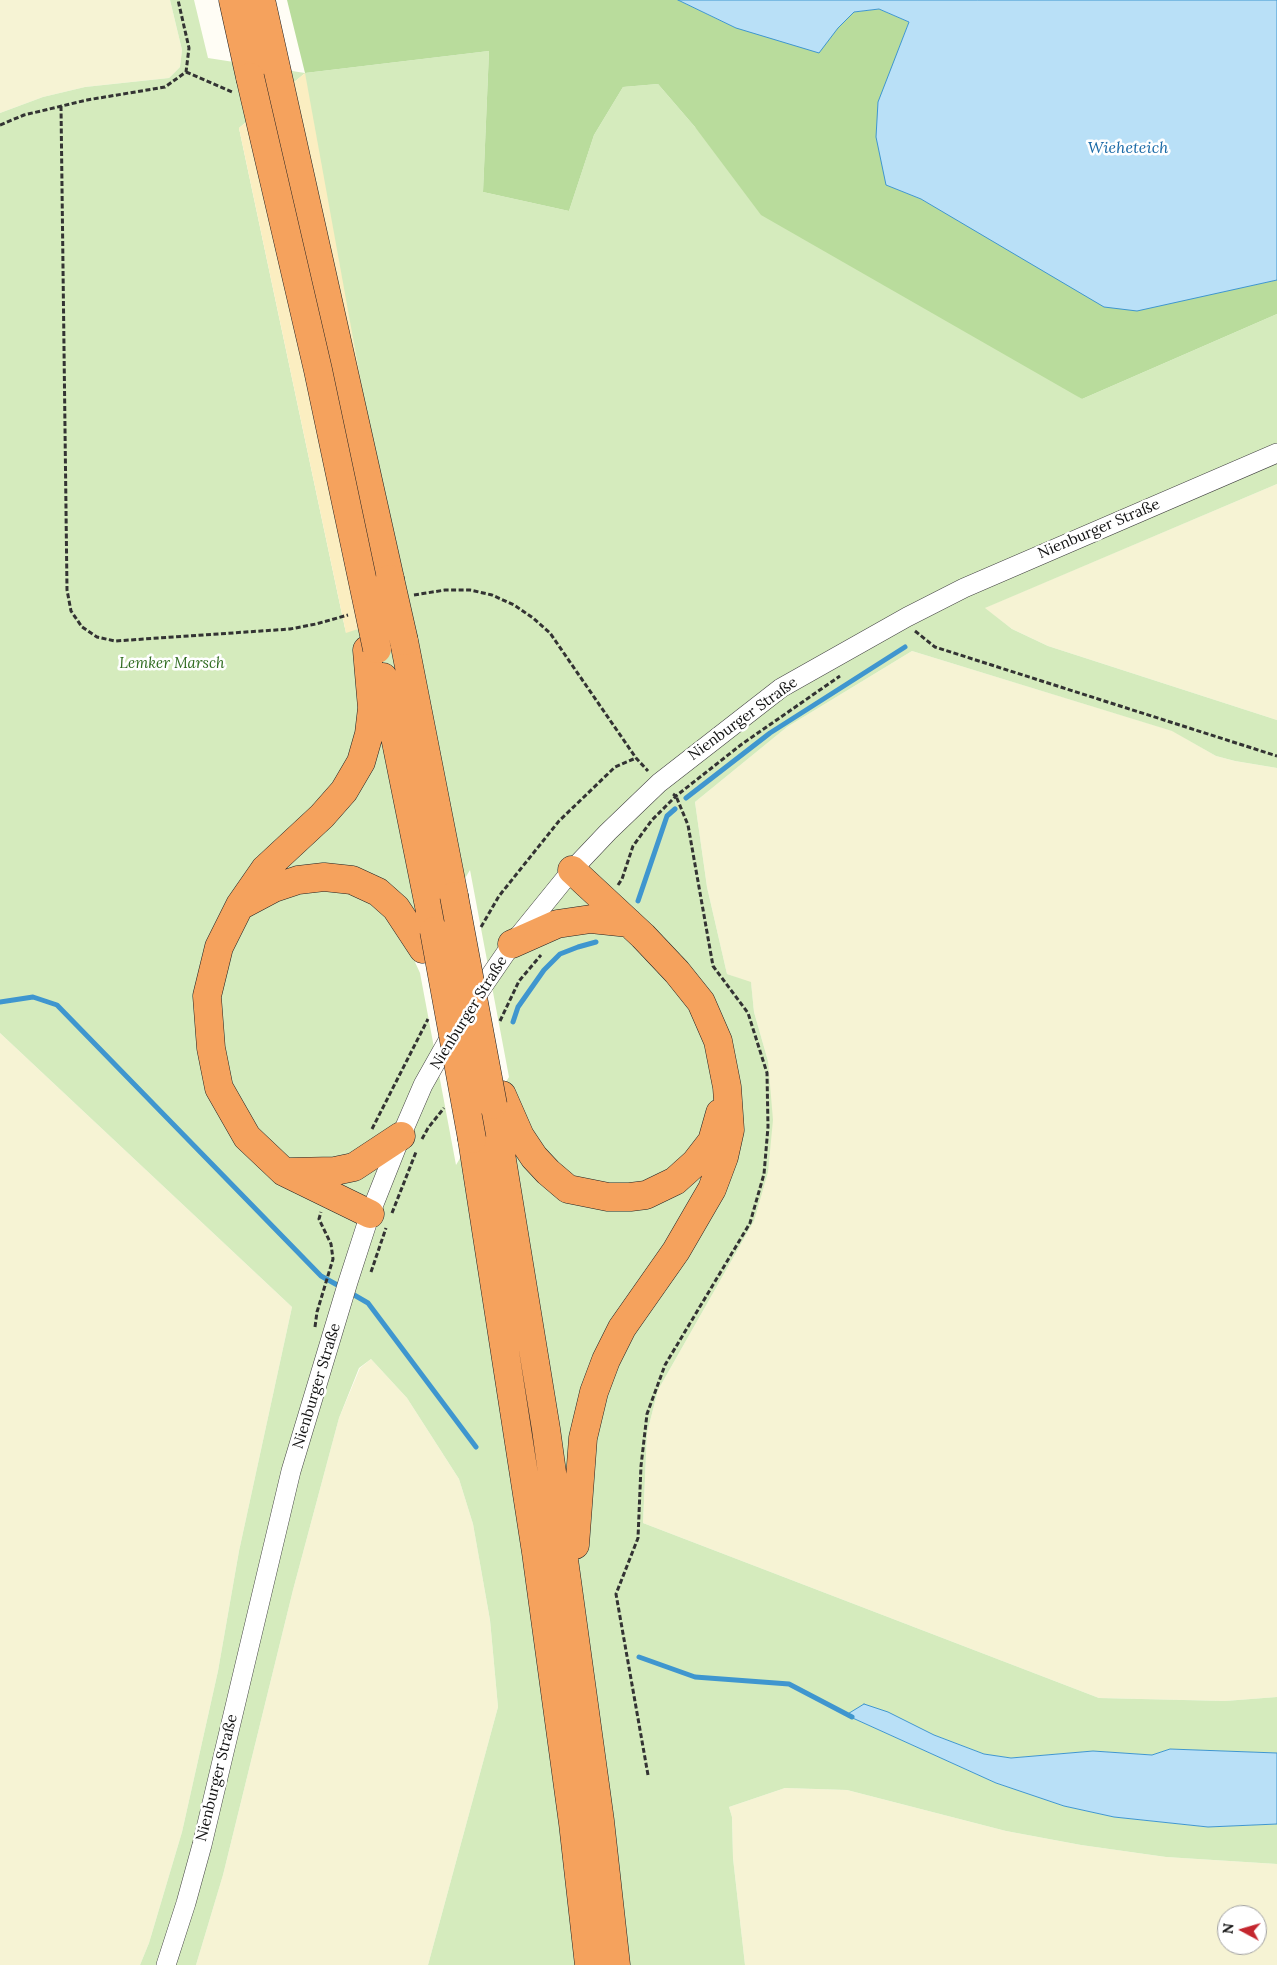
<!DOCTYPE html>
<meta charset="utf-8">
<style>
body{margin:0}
#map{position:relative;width:1277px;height:1965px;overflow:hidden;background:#fffdf5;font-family:Lora,serif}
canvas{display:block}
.north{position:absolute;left:1217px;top:1905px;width:50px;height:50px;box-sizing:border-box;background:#fff;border:1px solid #a0a0a0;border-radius:50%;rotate:276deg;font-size:14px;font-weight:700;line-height:20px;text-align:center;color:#111}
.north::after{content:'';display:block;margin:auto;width:18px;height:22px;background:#c4262e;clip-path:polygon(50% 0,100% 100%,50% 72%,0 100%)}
</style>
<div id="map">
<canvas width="1277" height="1965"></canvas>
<div class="north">N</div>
</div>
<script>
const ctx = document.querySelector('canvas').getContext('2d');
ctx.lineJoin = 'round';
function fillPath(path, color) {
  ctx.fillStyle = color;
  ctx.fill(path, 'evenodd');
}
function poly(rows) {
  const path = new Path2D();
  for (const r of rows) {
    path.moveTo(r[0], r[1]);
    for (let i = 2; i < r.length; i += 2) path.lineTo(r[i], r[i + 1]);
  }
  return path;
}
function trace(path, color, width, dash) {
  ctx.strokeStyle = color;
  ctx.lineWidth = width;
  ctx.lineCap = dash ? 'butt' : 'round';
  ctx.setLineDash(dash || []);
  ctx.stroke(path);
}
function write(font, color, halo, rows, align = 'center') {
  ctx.font = font + ' Lora,serif';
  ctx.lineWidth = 5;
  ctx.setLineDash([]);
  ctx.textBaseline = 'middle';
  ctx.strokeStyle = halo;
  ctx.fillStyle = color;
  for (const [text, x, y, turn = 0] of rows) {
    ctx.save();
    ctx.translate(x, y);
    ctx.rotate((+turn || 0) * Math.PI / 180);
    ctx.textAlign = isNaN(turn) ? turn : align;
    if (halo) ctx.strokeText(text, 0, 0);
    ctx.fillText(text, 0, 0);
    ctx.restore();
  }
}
fillPath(poly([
 [0,0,170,0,182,50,180,67,169,78,85,87,43,97,0,113],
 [1277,484,1277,720,1048,646,1012,629,984,608],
 [912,651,1173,731,1216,756,1235,761,1277,768,1277,1697,1225,1701,1099,1698,643,1523,647,1433,658,1390,754,1221,768,1061,754,1012,751,983,727,974,707,887,695,802,787,727],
 [0,1033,292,1307,239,1551,218,1671,182,1832,149,1943,140,1965,0,1965],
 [371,1359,407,1398,459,1479,473,1524,490,1620,498,1707,428,1965,196,1965,223,1875,293,1590,339,1418,360,1368],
 [785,1788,847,1790,1006,1831,1081,1845,1166,1857,1277,1864,1277,1965,745,1965,733,1858,732,1817,729,1807],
 [1227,1915,1257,1915,1257,1945,1227,1945]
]), '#f6f3d4');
fillPath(poly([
 [170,0,194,0,208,58,305,73,489,51,483,192,569,211,594,135,623,87,658,84,695,127,1082,399,1277,314,1277,484,985,608,1012,629,1048,646,1277,720,1277,768,1235,761,1216,756,1172,731,912,651,787,727,695,802,707,887,727,974,751,982,754,1012,768,1061,773,1120,768,1172,754,1221,658,1390,647,1433,643,1523,1099,1698,1225,1701,1277,1697,1277,1753,1170,1749,1152,1755,1093,1751,1011,1758,984,1754,934,1735,888,1712,846,1715,996,1783,1064,1806,1114,1817,1208,1827,1277,1824,1277,1864,1166,1857,1081,1845,1006,1831,847,1790,785,1788,729,1807,732,1817,733,1858,745,1965,428,1965,498,1707,490,1620,473,1524,459,1479,407,1398,371,1359,359,1368,339,1418,293,1590,223,1875,196,1965,140,1965,149,1943,182,1832,218,1671,239,1551,292,1307,0,1033,0,113,43,97,85,87,169,78,180,67,182,50],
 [304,74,346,633,239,128],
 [470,870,509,1077,456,1165,420,973,415,962]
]), '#d5ebbd');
fillPath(poly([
 [287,0,678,0,736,28,838,28,854,12,879,9,909,22,899,48,887,185,921,199,1002,245,1211,294,1277,280,1277,314,1082,399,761,215,695,127,658,84,623,87,594,135,569,211,483,192,489,51,305,73]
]), '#b9dc9c');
fillPath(poly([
 [305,73,403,614,346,633,239,128]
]), '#fbeec1');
const water = poly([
 [678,0,1277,0,1277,280,1137,311,1104,307,921,199,886,185,876,137,878,102,909,22,879,9,854,12,838,28,819,53,736,28,678,0],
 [864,1704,888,1712,934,1735,984,1754,1011,1758,1093,1751,1152,1755,1170,1749,1277,1753,1277,1824,1208,1827,1114,1817,1064,1806,996,1783,846,1715,864,1704]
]);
fillPath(water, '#b9e0f7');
trace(water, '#3f96cf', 1);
trace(poly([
 [686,798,770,733,905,647],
 [638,901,667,816,675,809],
 [0,1002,33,997,57,1005,321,1276,341,1287],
 [513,1022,518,1007,544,970,560,954,578,947,596,942],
 [349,1292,368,1303,476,1447],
 [639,1657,695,1677,789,1684,852,1717]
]), '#3f96cf', 5);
const minor = poly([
 [470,1005,512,944,572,870,608,832,659,783,781,688,907,617,964,588,1277,453],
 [166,1965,186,1903,202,1845,291,1471,348,1282,370,1214,401,1136,423,1085,454,1030]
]);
const highway = poly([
 [233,0,250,77],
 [261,0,390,579],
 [404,641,454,896],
 [367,650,372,708,369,734,361,762,344,791,322,816,265,869,240,905,219,947,207,996,211,1048,219,1088,247,1137,284,1172,370,1214],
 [383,677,434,931],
 [572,870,643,936,677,972,701,1002,718,1041,727,1087,730,1130,724,1157,712,1189,676,1251,622,1328,606,1360,594,1392,583,1438,575,1545],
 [242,905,274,888,298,880,324,877,352,880,378,892,396,908,423,949],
 [512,944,557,924,591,919,629,923],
 [502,1095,520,1136,534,1157,548,1172,568,1189,608,1197,630,1197,646,1195,675,1181,695,1163,712,1141,720,1113],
 [493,1105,546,1429,600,1821,616,1965],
 [472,1139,536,1552,573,1823,589,1965],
 [288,1172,335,1171,354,1167,401,1136]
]);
trace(minor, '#444', 20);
trace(highway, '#222', 29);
trace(poly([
 [186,72,232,92],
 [61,106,67,590,71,611,82,627,97,637,115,641,290,629,316,624,348,615],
 [0,125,24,115,87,100,165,87,186,72,189,48,178,0],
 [414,595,445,590,470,590,492,595,514,605,533,618,550,633,636,758,648,771],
 [915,631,935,647,1277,756],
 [618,885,622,879,633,846,652,820,676,796,742,744,840,676],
 [481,927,499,896,559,821,615,767,636,758],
 [500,1021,519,981,541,955],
 [372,1129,428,1019],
 [422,1139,428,1128,444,1108],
 [392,1213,416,1152],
 [371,1272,386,1228],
 [315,1327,317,1312,333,1259,331,1244,319,1219,321,1212],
 [648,1775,616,1594,638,1538,641,1466,647,1414,665,1365,750,1223,764,1174,768,1127,767,1073,748,1013,713,966,688,825,676,796,673,794]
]), '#333', 3, [5, 2.5]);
trace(minor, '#fff', 19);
trace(highway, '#f5a25d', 28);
const highwayBridge = poly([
 [250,77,318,370,377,649],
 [390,579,404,641],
 [454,896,493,1105],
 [434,931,472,1139]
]);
trace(highwayBridge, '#222', 29, []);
trace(highwayBridge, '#f5a25d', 28);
write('15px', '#111', '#fff', [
 ["Nienburger Straße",1099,529,-23],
 ["Nienburger Straße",743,719,-36],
 ["Nienburger Straße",469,1013,-58],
 ["Nienburger Straße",317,1386,-73],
 ["Nienburger Straße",217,1778,-76]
]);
write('italic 15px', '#2f6b1f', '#fff', [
 ["Lemker Marsch",172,664]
]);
write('italic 16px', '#1768a6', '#fff', [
 ["Wieheteich",1128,148]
]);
</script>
